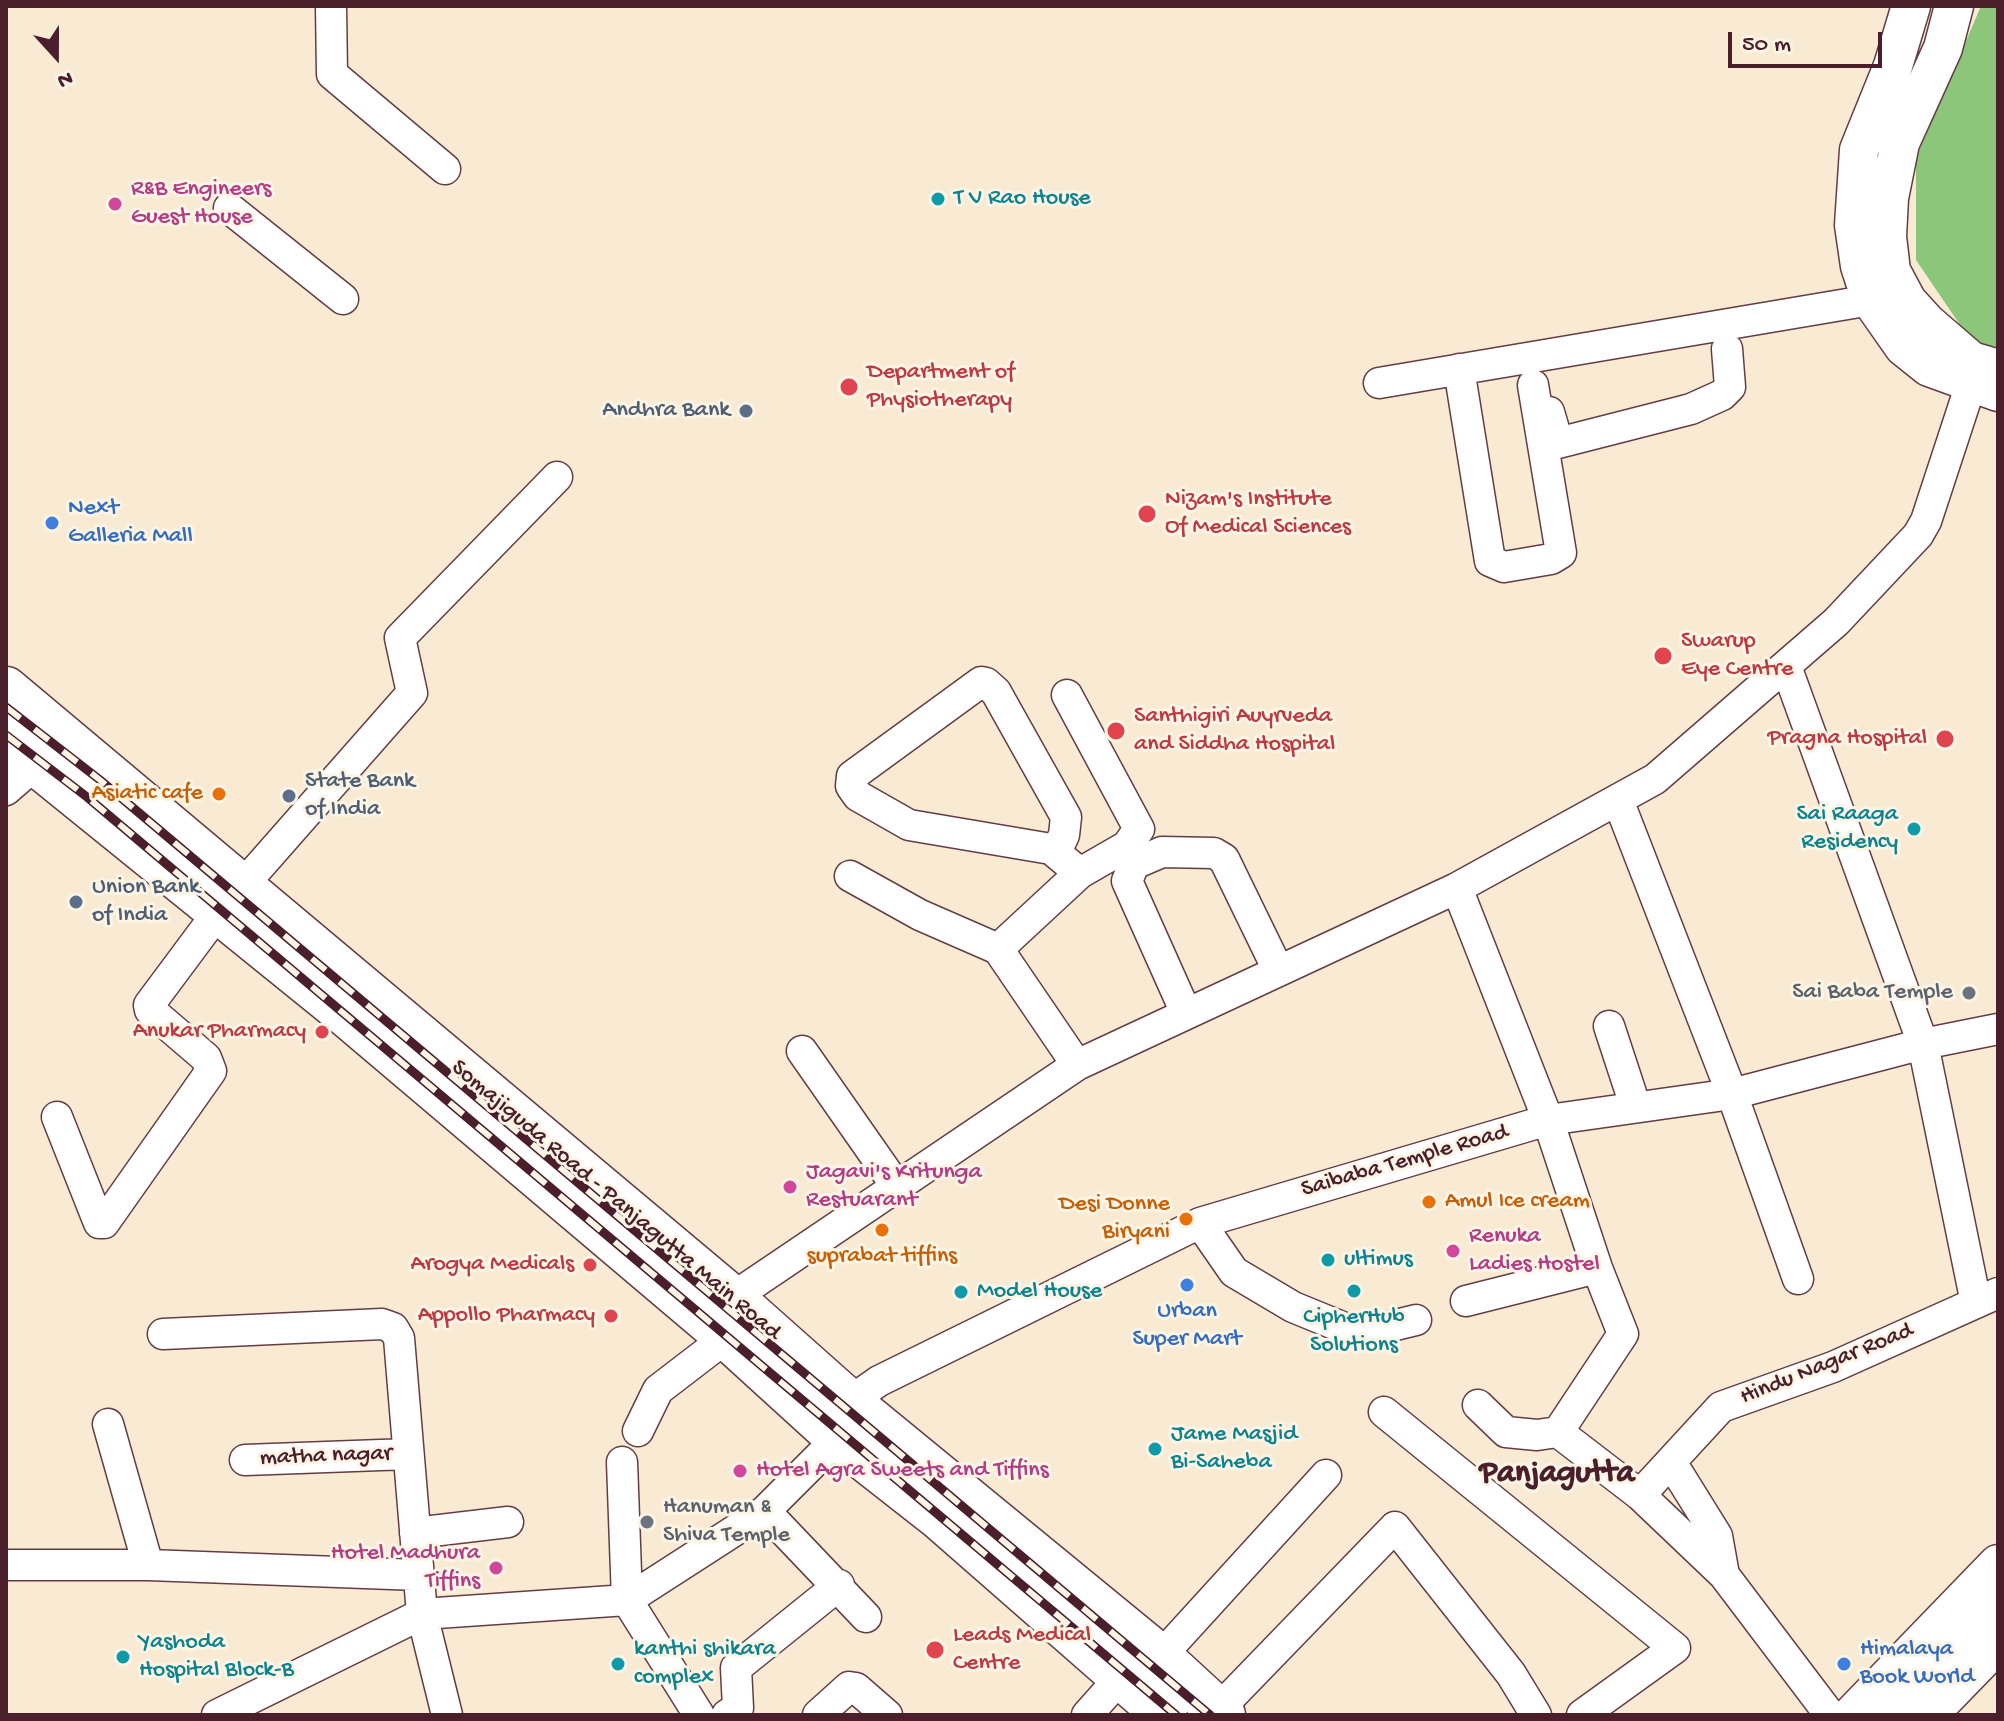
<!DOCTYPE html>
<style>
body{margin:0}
#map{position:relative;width:2004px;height:1721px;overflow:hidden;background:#f8ead3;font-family:"Gochi Hand",sans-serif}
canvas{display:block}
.frame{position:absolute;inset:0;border:8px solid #4a1f2b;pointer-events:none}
.north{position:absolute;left:16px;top:16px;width:80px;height:80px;-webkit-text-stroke:6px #fcf5e5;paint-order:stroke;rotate:159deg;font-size:22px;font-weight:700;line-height:32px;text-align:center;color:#4a1f2b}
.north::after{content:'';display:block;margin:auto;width:28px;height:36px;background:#4a1f2b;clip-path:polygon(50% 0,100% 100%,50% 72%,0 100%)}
.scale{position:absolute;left:1728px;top:32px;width:154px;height:36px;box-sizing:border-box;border:4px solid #4a1f2b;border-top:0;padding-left:10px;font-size:24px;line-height:28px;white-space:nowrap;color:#4a1f2b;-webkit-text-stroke:6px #fcf5e5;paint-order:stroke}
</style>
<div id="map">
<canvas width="2004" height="1721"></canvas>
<div class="frame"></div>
<div class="north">N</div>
<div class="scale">50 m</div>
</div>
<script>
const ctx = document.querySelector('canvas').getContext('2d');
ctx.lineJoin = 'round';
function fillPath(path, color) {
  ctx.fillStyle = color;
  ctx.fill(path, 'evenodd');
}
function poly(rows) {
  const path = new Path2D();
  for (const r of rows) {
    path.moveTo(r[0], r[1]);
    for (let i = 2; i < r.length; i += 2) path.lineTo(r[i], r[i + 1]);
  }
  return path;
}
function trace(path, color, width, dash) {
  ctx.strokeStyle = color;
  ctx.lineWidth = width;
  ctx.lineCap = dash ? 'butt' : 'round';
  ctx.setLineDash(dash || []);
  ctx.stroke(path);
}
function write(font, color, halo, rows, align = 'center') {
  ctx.font = font + ' "Gochi Hand",sans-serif';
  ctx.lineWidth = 6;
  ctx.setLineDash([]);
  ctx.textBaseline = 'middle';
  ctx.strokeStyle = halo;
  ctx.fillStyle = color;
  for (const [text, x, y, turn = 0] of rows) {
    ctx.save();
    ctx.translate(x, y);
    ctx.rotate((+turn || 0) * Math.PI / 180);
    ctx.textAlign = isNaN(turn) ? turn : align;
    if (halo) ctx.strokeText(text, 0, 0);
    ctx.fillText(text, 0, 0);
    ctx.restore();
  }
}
fillPath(poly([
 [1981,6,1998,6,1998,349,1971,341,1916,260,1916,158]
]), '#8cc67b');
const minor = poly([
 [331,6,332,74,445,169],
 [229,208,343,299],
 [1459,369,1490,561,1504,567,1551,559,1561,553,1533,385],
 [1379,383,1871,300],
 [1549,412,1558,443,1691,409,1722,395,1730,387,1727,349],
 [1786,666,1923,1044,1976,1303],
 [1067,695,1139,829,1127,846,1080,873,998,949,1077,1065],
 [6,790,36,764],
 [1618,800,1732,1094,1798,1279],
 [1056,852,1064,835,1066,817,996,692,986,683,981,682,852,776,851,786,858,796,909,825,1051,849,1080,873],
 [850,876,920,915,998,949],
 [243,885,412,693,400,638,557,477],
 [1457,888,1548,1120,1597,1268,1623,1334,1558,1432,1640,1495,1724,1575,1830,1715],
 [1186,1013,1127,881,1134,864,1162,852,1214,853,1224,859,1278,970],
 [1609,1026,1631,1093,1632,1106],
 [802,1051,897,1187],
 [57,1117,99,1223,104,1223,211,1071,206,1058,150,1010,149,1005,219,911],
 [1200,1223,1234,1272,1293,1307,1359,1334,1416,1320],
 [732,1298,1077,1065,1457,888,1655,779,1836,622,1918,535,1926,521,1971,384],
 [1466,1301,1597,1268],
 [163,1334,382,1324,393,1328,399,1338,422,1614,447,1715],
 [849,1402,879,1381,1200,1223,1548,1120,1732,1094,1923,1044,1998,1029],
 [1478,1405,1506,1432,1537,1435,1558,1432],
 [1384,1412,1675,1648,1582,1715],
 [108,1424,148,1565],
 [638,1431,658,1390,727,1337],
 [245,1460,408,1454],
 [622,1462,627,1600,699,1715],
 [1671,1462,1717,1536,1724,1575],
 [1640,1495,1721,1407,1833,1367,1998,1293],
 [765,1511,866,1617],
 [415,1533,508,1522],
 [6,1565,148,1565,419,1575],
 [1160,1657,1326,1475],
 [217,1715,422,1614,627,1600,765,1511,838,1438],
 [727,1715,738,1708,736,1668,839,1585],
 [818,1715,849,1687,856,1688,887,1715],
 [1087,1715,1120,1678],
 [1213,1715,1395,1527,1511,1674,1536,1715]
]);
const major = poly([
 [1911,6,1893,66,1859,150,1854,225,1860,266,1871,300,1904,347,1929,367,1998,392],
 [1954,6,1943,48,1900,143,1889,198,1887,237,1891,271,1907,301,1927,323,1971,361,1998,369],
 [1852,1715,1998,1564],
 [1886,1715,1998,1601],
 [1928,1715,1998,1643]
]);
const highway = poly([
 [6,689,732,1298,849,1402,1160,1657,1223,1715],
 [6,739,342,1011,727,1337,838,1438,940,1518,1165,1715]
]);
trace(minor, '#643d44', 33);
trace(major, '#643d44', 41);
trace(highway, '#643d44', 47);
trace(minor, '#fff', 30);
trace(major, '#fff', 38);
trace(highway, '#fff', 44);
const rail = poly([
 [6,707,100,780,1210,1715],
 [6,735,87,797,1176,1715]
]);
trace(rail, '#4a1f2b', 9);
trace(rail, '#fcf5e5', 6, [18]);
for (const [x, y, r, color] of [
 [938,199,8,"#0f9aa8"],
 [115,204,8,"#d1479c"],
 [849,387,10,"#e0444e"],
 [746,411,8,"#5c6f8a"],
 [1147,514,10,"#e0444e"],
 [52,523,8,"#3f7fe0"],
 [1663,656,10,"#e0444e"],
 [1116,731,10,"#e0444e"],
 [1945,739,10,"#e0444e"],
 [219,794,8,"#e8710a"],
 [289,796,8,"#5c6f8a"],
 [1914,829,8,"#0f9aa8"],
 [76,902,8,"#5c6f8a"],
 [1969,993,8,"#6b7280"],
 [322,1032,8,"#e0444e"],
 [790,1187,8,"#d1479c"],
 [1429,1202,8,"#e8710a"],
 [1186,1219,8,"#e8710a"],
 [882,1230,8,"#e8710a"],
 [1453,1251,8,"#d1479c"],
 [1328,1260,8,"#0f9aa8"],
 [590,1265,8,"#e0444e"],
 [1187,1285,8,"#3f7fe0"],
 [1354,1291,8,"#0f9aa8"],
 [961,1292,8,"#0f9aa8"],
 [611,1316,8,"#e0444e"],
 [1155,1449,8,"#0f9aa8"],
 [740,1471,8,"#d1479c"],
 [647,1522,8,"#6b7280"],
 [496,1568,8,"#d1479c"],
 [935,1650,10,"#e0444e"],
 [123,1657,8,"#0f9aa8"],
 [618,1664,8,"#0f9aa8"],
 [1844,1664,8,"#3f7fe0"]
]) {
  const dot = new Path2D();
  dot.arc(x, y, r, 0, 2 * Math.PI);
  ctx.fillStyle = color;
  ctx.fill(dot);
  trace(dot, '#fcf5e5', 3);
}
write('24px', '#b23c85', '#fcf5e5', [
 ["R&B Engineers",131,190],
 ["Guest House",131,218],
 ["Jagavi's Kritunga",806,1173],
 ["Restuarant",806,1201],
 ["Renuka",1469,1237],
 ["Ladies Hostel",1469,1265],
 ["Hotel Agra Sweets and Tiffins",756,1471],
 ["Hotel Madhura",480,1554,"right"],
 ["Tiffins",480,1582,"right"]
], 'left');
write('24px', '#0d838f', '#fcf5e5', [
 ["T V Rao House",954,199],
 ["Sai Raaga",1898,815,"right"],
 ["Residency",1898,843,"right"],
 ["ultimus",1344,1260],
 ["Model House",977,1292],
 ["CipherHub",1354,1318,"center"],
 ["Solutions",1354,1346,"center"],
 ["Jame Masjid",1171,1435],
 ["Bi-Saheba",1171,1463],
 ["Yashoda",139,1643],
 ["Hospital Block-B",139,1671],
 ["kanthi shikara",634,1650],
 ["complex",634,1678]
], 'left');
write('24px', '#be3a42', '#fcf5e5', [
 ["Department of",867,373],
 ["Physiotherapy",867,401],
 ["Nizam's Institute",1165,500],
 ["Of Medical Sciences",1165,528],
 ["Swarup",1681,642],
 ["Eye Centre",1681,670],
 ["Santhigiri Auyrveda",1134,717],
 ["and Siddha Hospital",1134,745],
 ["Pragna Hospital",1927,739,"right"],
 ["Anukar Pharmacy",306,1032,"right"],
 ["Arogya Medicals",574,1265,"right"],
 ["Appollo Pharmacy",595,1316,"right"],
 ["Leads Medical",953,1636],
 ["Centre",953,1664]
], 'left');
write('24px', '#4e5e75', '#fcf5e5', [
 ["Andhra Bank",730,411,"right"],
 ["State Bank",305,782],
 ["of India",305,810],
 ["Union Bank",92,888],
 ["of India",92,916]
], 'left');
write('24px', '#366cbe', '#fcf5e5', [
 ["Next",68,509],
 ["Galleria Mall",68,537],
 ["Urban",1187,1312,"center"],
 ["Super Mart",1187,1340,"center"],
 ["Himalaya",1860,1650],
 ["Book World",1860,1678]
], 'left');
write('24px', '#c56008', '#fcf5e5', [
 ["Asiatic cafe",203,794],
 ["Amul Ice cream",1445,1202,"left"],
 ["Desi Donne",1170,1205],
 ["Biryani",1170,1233],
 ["suprabat tiffins",882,1257,"center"]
], 'right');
write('24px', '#5b616d', '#fcf5e5', [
 ["Sai Baba Temple",1953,993],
 ["Hanuman &",663,1508,"left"],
 ["Shiva Temple",663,1536,"left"]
], 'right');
write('24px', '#4a1f2b', '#fcf5e5', [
 ["Saibaba Temple Road",1405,1162,-16],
 ["Somajiguda Road - Panjagutta Main Road",615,1201,40],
 ["Hindu Nagar Road",1827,1365,-22],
 ["matha nagar",326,1457,-2]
]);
write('bold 32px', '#4a1f2b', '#fcf5e5', [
 ["Panjagutta",1557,1475]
]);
</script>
